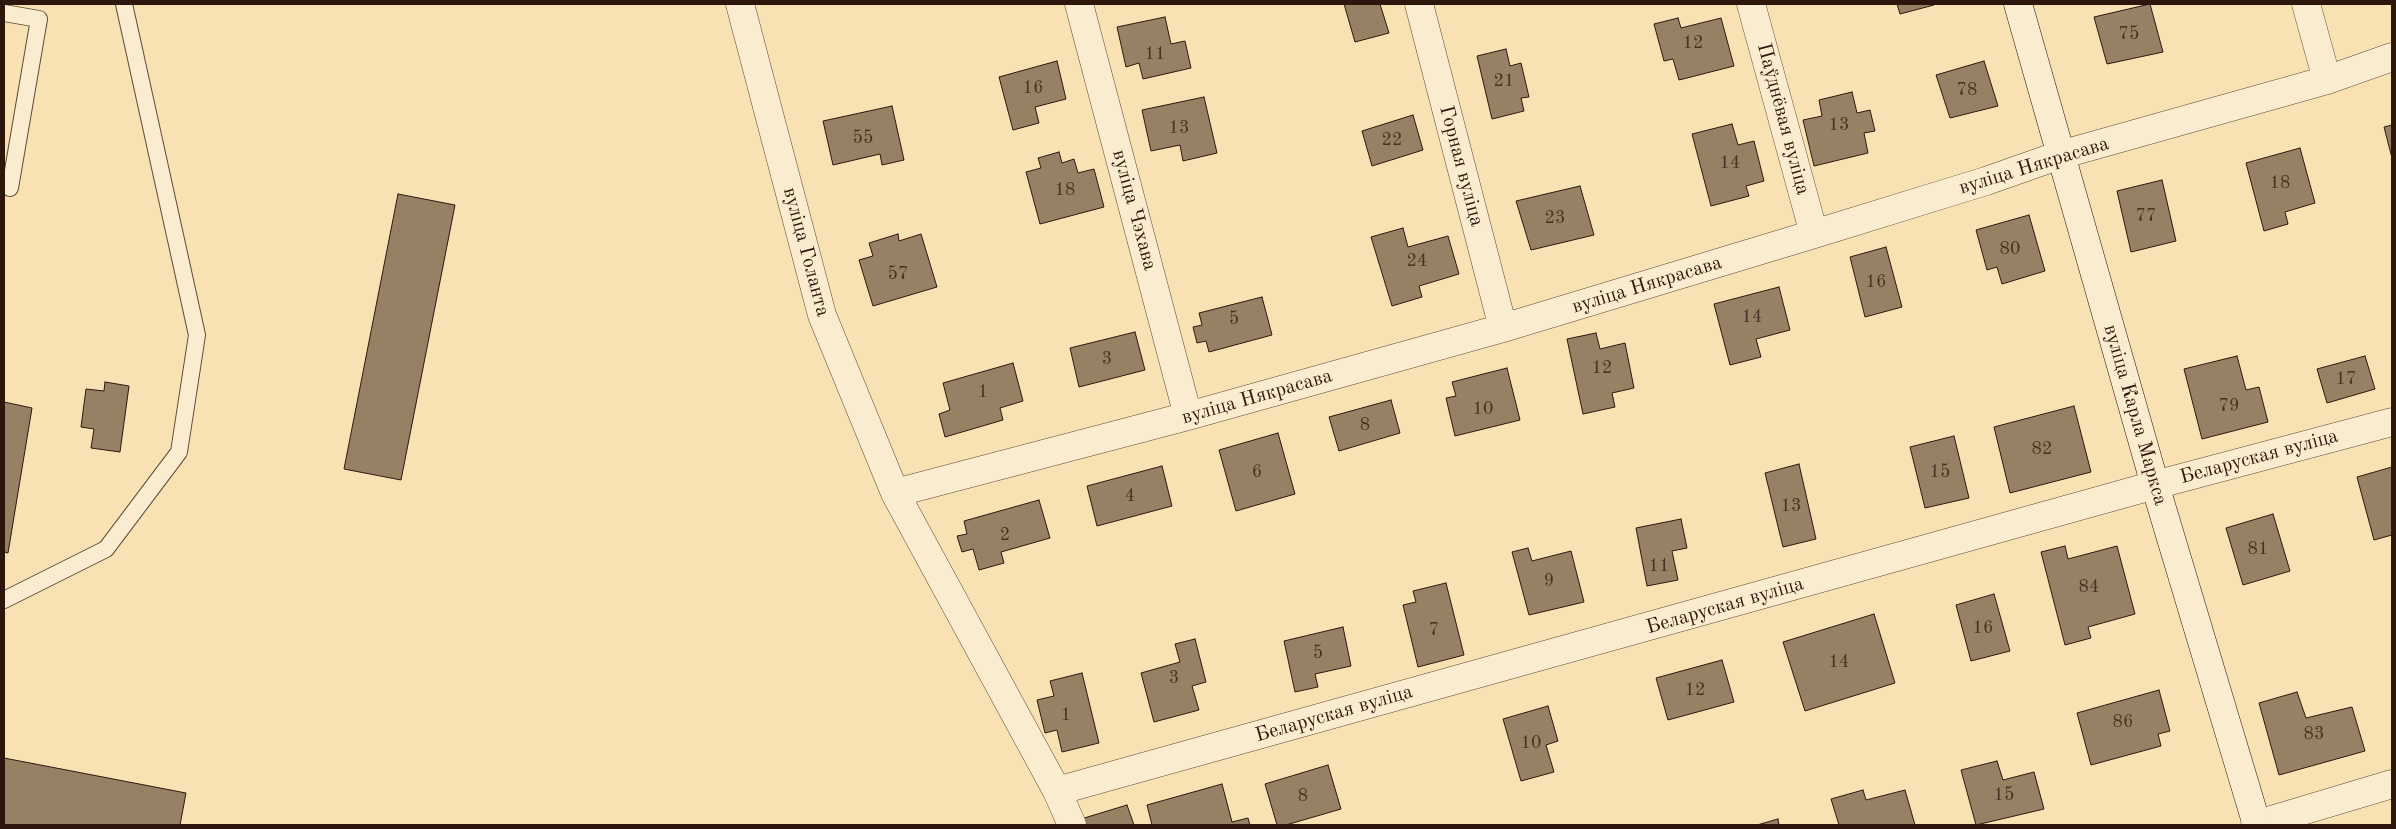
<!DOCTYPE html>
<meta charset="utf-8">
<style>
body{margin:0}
#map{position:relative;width:2396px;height:829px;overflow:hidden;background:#f8e2b4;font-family:"Old Standard TT",serif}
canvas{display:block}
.frame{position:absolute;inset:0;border:5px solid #2d170d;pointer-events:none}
</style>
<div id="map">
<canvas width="2396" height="829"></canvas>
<div class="frame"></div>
</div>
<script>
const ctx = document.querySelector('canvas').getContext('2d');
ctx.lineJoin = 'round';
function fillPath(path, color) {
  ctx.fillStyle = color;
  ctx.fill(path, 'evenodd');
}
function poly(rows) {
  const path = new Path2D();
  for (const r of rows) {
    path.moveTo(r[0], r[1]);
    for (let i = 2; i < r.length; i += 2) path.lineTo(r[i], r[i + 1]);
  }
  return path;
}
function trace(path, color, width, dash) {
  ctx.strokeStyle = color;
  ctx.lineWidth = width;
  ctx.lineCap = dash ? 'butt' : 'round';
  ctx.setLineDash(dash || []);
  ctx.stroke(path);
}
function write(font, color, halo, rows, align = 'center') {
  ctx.font = font + ' "Old Standard TT",serif';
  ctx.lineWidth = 4.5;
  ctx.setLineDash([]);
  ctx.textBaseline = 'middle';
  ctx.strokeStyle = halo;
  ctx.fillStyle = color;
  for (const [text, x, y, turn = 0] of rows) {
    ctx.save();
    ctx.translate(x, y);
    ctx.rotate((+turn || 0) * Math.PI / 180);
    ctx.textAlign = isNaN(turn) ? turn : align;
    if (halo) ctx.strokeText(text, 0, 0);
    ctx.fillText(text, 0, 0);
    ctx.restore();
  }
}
const building = poly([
 [1344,4,1380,4,1389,33,1355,42,1344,4],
 [1897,4,1934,4,1934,5,1900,14,1897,4],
 [2150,4,2163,52,2107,64,2094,17,2150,4],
 [1165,17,1171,44,1185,41,1191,68,1143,79,1139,63,1126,67,1117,27,1165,17],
 [1678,18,1681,28,1721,18,1734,66,1679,80,1673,59,1664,61,1654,24,1678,18],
 [1506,49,1510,66,1521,63,1529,97,1521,98,1524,111,1492,119,1477,56,1506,49],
 [1057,61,1066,99,1035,107,1039,123,1013,130,999,77,1057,61],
 [1984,61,1998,106,1950,118,1936,75,1984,61],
 [1852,92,1857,113,1870,110,1875,131,1864,133,1868,153,1814,166,1803,120,1822,116,1819,100,1852,92],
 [1204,97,1217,153,1183,161,1180,145,1151,151,1142,110,1204,97],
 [892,106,904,160,882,165,880,154,833,165,823,121,892,106],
 [1413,115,1423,150,1372,166,1362,131,1413,115],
 [1732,124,1738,145,1754,141,1764,181,1746,186,1749,196,1711,206,1692,134,1732,124],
 [2392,125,2392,158,2384,127,2392,125],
 [2300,148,2315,203,2285,212,2288,224,2264,231,2246,163,2300,148],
 [1059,152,1062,163,1074,159,1078,173,1094,169,1104,207,1040,224,1026,172,1041,168,1038,158,1059,152],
 [2162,180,2176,241,2131,252,2117,191,2162,180],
 [1580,186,1594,235,1531,250,1516,201,1580,186],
 [398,194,455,205,401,480,344,469,398,194],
 [2029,215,2045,271,2002,284,1997,267,1987,270,1976,230,2029,215],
 [1403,228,1408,247,1448,236,1459,274,1419,286,1422,297,1392,306,1371,237,1403,228],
 [898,234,899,241,921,234,937,287,873,306,859,260,873,256,869,243,898,234],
 [1886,247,1902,307,1865,317,1850,257,1886,247],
 [1779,287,1790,330,1756,339,1761,357,1730,365,1714,304,1779,287],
 [1262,297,1272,335,1209,352,1206,341,1197,343,1193,327,1202,325,1199,313,1262,297],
 [1135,332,1145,370,1079,387,1070,348,1135,332],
 [1596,333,1600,349,1625,343,1634,388,1612,393,1615,407,1583,414,1567,339,1596,333],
 [2237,356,2246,390,2259,387,2268,422,2202,439,2184,369,2237,356],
 [2365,356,2375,389,2327,403,2317,369,2365,356],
 [1013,363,1023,401,1000,408,1003,420,945,437,939,414,950,410,943,383,1013,363],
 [1507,368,1520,420,1455,436,1446,398,1456,396,1452,382,1507,368],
 [105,382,129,386,120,452,91,448,94,429,81,427,86,389,104,391,105,382],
 [1391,400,1400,433,1339,451,1329,417,1391,400],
 [4,402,32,408,8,553,4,552,4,402],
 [2074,406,2091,472,2010,493,1994,427,2074,406],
 [1278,433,1295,494,1236,511,1219,450,1278,433],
 [1954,436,1969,498,1925,508,1910,447,1954,436],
 [1799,464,1816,539,1783,547,1765,473,1799,464],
 [1162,466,1172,506,1097,526,1087,486,1162,466],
 [2392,467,2392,535,2374,540,2357,477,2392,467],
 [1039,500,1050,538,1001,552,1004,563,979,570,973,549,962,552,957,536,967,534,964,521,1039,500],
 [2273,514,2290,571,2243,585,2226,528,2273,514],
 [1681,519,1687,548,1672,551,1678,580,1647,586,1636,528,1681,519],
 [2065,546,2068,559,2117,546,2135,614,2088,627,2091,638,2065,645,2041,552,2065,546],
 [1528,548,1532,561,1571,551,1584,602,1529,615,1512,552,1528,548],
 [1446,583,1464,655,1418,667,1403,605,1416,602,1413,591,1446,583],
 [1994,594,2010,651,1971,661,1956,605,1994,594],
 [1874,614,1895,683,1805,711,1783,642,1874,614],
 [1343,627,1351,666,1315,674,1318,687,1295,692,1284,641,1343,627],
 [1195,639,1206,682,1192,686,1199,710,1154,722,1141,673,1180,662,1175,644,1195,639],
 [1722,660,1734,702,1668,720,1656,678,1722,660],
 [1082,673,1099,743,1062,752,1057,730,1045,733,1037,700,1054,696,1050,681,1082,673],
 [2159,690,2170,731,2158,734,2161,746,2091,765,2077,713,2159,690],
 [2297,692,2306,718,2352,707,2365,751,2279,775,2259,703,2297,692],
 [1548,706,1558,741,1546,745,1554,772,1521,781,1503,719,1548,706],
 [4,758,186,793,180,825,4,825,4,758],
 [1997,761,2003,780,2034,772,2044,809,1976,825,1961,770,1997,761],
 [1328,765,1341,809,1286,825,1277,825,1265,784,1328,765],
 [1222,784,1232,822,1248,818,1250,825,1152,825,1147,805,1222,784],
 [1863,790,1866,800,1905,790,1915,825,1839,825,1831,799,1863,790],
 [1127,805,1134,825,1083,825,1081,819,1127,805],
 [1778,819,1779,825,1757,825,1778,819]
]);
fillPath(building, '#978164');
trace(building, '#2d170d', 1);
const lane = poly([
 [4,13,39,19,10,188],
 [4,600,106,549,179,452,197,335,124,4]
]);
const street = poly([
 [740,4,822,315,895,493,1057,791,1072,825],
 [1079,4,1188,416],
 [1419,4,1503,328],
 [1751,4,1814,234],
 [2306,4,2327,80],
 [895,493,1188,416,1503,328,1814,234,1986,181,2060,155,2327,80,2392,57],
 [1057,791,2155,485,2392,422],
 [2255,825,2392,784]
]);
const secondary = poly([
 [2018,4,2155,485,2257,825]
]);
trace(lane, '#604a37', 18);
trace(street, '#604a37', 29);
trace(secondary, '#2d170d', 29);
trace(lane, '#faecce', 16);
trace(street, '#faecce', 28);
trace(secondary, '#faecce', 28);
write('18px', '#483223', null, [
 ["75",2129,34],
 ["12",1693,43],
 ["11",1155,54],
 ["21",1504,81],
 ["16",1033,88],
 ["78",1967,90],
 ["13",1839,125],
 ["13",1179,128],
 ["55",863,138],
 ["22",1392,140],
 ["14",1730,163],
 ["18",2280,183],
 ["18",1065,190],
 ["77",2146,216],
 ["23",1555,218],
 ["80",2010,249],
 ["24",1417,261],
 ["57",898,274],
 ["16",1876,282],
 ["14",1752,317],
 ["5",1234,319],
 ["3",1107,359],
 ["12",1602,368],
 ["17",2346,379],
 ["1",983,392],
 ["79",2229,406],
 ["10",1483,409],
 ["8",1365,425],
 ["82",2042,449],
 ["6",1257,472],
 ["15",1940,472],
 ["4",1130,496],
 ["13",1791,506],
 ["2",1005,535],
 ["81",2258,549],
 ["11",1659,566],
 ["9",1549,581],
 ["84",2089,587],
 ["16",1983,628],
 ["7",1434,630],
 ["5",1318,653],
 ["14",1839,662],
 ["3",1174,678],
 ["12",1695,690],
 ["1",1066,715],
 ["86",2123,722],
 ["83",2314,734],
 ["10",1531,743],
 ["15",2004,795],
 ["8",1303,796]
]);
write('20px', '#2d170d', '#faecce', [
 ["Паўднёвая вуліца",1783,119,75],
 ["Горная вуліца",1461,166,75],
 ["вуліца Някрасава",2034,166,-17],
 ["вуліца Чэхава",1134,210,75],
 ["вуліца Голанта",806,252,75],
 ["вуліца Някрасава",1647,285,-17],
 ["вуліца Някрасава",1257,397,-16],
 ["вуліца Карла Маркса",2135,415,74],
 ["Беларуская вуліца",2259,457,-15],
 ["Беларуская вуліца",1725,606,-16],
 ["Беларуская вуліца",1334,714,-16]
]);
</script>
